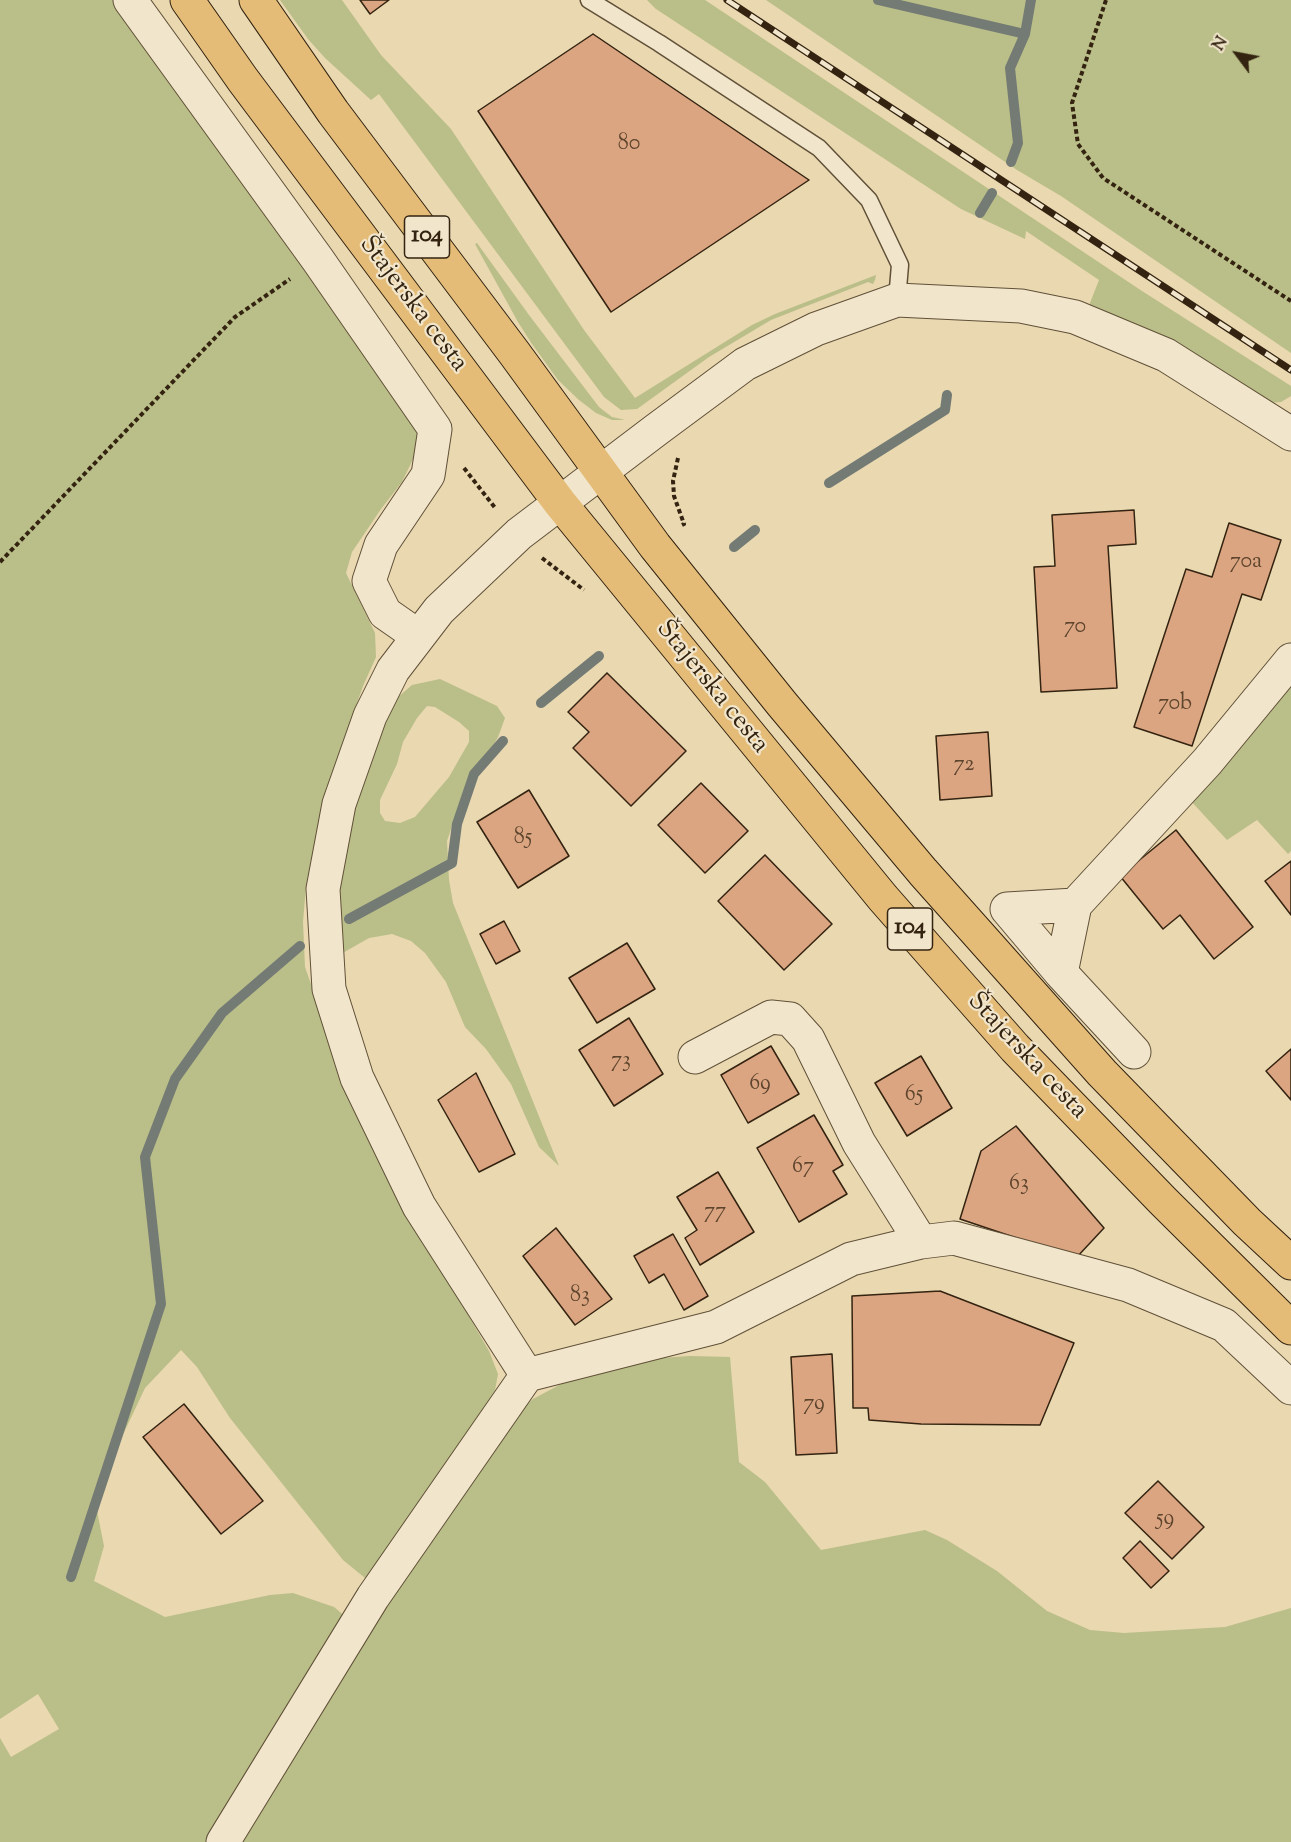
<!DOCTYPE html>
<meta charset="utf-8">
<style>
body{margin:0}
#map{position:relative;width:1291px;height:1842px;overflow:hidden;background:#e9d8b0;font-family:"Sorts Mill Goudy",serif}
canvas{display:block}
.north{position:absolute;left:1207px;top:24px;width:60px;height:60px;-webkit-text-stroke:4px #f1e6cc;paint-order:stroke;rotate:302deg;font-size:16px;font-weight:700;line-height:24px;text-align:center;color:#332310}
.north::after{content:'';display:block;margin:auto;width:21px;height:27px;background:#332310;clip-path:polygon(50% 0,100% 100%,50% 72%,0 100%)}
</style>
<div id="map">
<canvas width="1291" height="1842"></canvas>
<div class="north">N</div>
</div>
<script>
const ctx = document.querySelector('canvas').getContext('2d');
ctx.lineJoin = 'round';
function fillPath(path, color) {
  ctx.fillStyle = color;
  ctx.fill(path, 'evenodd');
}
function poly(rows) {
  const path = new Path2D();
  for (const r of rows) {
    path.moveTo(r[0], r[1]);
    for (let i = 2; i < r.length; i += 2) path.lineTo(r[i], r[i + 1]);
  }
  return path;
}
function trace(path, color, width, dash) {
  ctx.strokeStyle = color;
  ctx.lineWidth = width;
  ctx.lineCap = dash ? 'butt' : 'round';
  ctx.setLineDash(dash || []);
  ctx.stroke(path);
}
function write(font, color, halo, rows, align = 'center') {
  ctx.font = font + ' "Sorts Mill Goudy",serif';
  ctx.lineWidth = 4.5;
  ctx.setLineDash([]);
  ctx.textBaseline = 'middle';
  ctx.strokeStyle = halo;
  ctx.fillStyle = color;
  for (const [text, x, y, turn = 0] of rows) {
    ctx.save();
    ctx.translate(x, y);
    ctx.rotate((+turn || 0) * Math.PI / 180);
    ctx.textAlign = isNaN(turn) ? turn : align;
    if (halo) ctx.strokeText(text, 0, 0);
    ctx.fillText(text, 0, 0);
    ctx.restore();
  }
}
fillPath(poly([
 [0,0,115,0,408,411,417,434,414,457,402,482,381,509,352,552,346,573,375,633,376,657,363,686,324,797,306,886,303,922,305,967,357,1115,392,1184,489,1351,498,1374,495,1390,370,1582,343,1560,230,1418,197,1367,181,1350,145,1388,94,1496,104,1546,94,1581,165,1617,270,1595,293,1593,334,1607,352,1622,215,1842,0,1842,0,1738,11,1757,59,1729,38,1694,0,1719],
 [280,0,342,0,381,55,451,129,584,330,635,398,752,325,775,314,876,275,875,280,873,284,868,282,771,320,709,357,637,409,621,410,604,397,379,94,371,100,325,58,308,39],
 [647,0,705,0,1142,291,1291,386,1291,396,1281,402,1270,403,1088,308,1099,280,1026,231,1025,239,961,209,656,9],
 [766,0,1291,0,1291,353,1061,196,1017,170],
 [477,243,529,315,599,407,612,417,625,420,612,420,596,413,579,400,558,380,532,344,518,322,475,244],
 [1291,668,1291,851,1288,854,1257,820,1227,840,1190,800],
 [440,679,497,706,505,718,498,737,456,814,447,841,449,880,453,903,559,1166,539,1147,511,1084,486,1049,465,1027,446,982,425,953,411,941,392,934,369,938,341,954,340,882,345,845,361,781,383,718,397,698,412,685],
 [427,706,435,707,459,722,469,731,469,742,449,777,415,817,400,823,385,821,380,813,380,800,397,764,403,742,417,718],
 [690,1356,730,1357,739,1462,765,1482,821,1550,925,1530,947,1540,997,1571,1047,1611,1090,1630,1124,1633,1225,1627,1291,1608,1291,1842,234,1842,419,1547,496,1433,533,1399,565,1382,645,1359]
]), '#babe88');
trace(poly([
 [878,0,1025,34],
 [1011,162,1018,143,1010,68,1025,34,1031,0],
 [980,213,992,193],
 [829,483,945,410,947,395],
 [734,547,755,530],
 [541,703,599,656],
 [349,919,452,863,457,824,474,774,503,741],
 [71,1577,161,1304,145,1157,175,1079,222,1013,300,946]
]), '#737b74', 10);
const building = poly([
 [360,0,389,0,370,14,360,0],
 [593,34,809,180,611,312,478,111,593,34],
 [1134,510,1136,544,1108,546,1117,688,1041,692,1034,567,1055,566,1052,515,1134,510],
 [1229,523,1281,540,1261,600,1242,594,1192,746,1134,727,1186,569,1212,577,1229,523],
 [607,673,686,751,631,806,573,748,589,732,568,712,607,673],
 [988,732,992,796,940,800,936,736,988,732],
 [701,783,748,831,705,873,658,825,701,783],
 [529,790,569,856,518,888,477,822,529,790],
 [1176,830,1253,927,1214,959,1180,915,1163,929,1120,876,1176,830],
 [765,855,832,924,784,970,718,901,765,855],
 [1291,861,1291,915,1265,881,1291,861],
 [504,921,520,951,496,964,480,934,504,921],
 [627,943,655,989,597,1023,569,978,627,943],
 [629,1018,663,1074,614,1106,579,1050,629,1018],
 [771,1046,799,1094,748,1123,721,1075,771,1046],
 [1291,1049,1291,1100,1266,1071,1291,1049],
 [921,1056,952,1108,907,1136,875,1083,921,1056],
 [476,1073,515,1154,479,1172,438,1100,476,1073],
 [814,1115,843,1165,833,1171,847,1194,799,1222,757,1148,814,1115],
 [1016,1126,1104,1228,1076,1258,960,1219,981,1151,1016,1126],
 [718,1172,754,1232,700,1265,685,1238,697,1230,677,1197,718,1172],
 [556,1228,612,1299,575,1325,523,1256,556,1228],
 [673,1234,708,1296,684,1310,664,1274,649,1283,634,1256,673,1234],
 [940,1291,1074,1343,1040,1425,921,1424,869,1420,868,1408,853,1408,852,1296,940,1291],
 [832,1354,837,1453,796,1455,791,1357,832,1354],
 [184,1404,263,1501,221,1534,143,1437,184,1404],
 [1158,1481,1204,1527,1172,1559,1125,1513,1158,1481],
 [1140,1541,1169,1571,1151,1588,1123,1558,1140,1541]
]);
fillPath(building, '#dba582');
trace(building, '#332310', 1.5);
const service = poly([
 [589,0,659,43,819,148,869,200,900,265,897,300]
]);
const minor = poly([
 [130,0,318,260,435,429,428,475,381,545,369,581,385,613,418,636],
 [1291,434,1166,355,1075,317,1021,306,897,300,816,329,745,364,656,430,519,534,439,610,393,670,370,716,339,804,323,889,329,989,357,1078,419,1206,527,1375,716,1327,851,1259,921,1242,954,1238,1128,1285,1224,1325,1291,1388],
 [1075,905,1061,973,1134,1052],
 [1007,909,1075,905,1207,762,1291,660],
 [1007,909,1061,973],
 [695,1057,771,1017,790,1019,808,1039,859,1143,921,1242],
 [223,1842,373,1597,527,1375]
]);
const primary = poly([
 [187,0,243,80,560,503,883,898,1015,1048,1163,1201,1291,1328],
 [256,0,333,112,515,354,655,546,782,704,923,872,1102,1073,1247,1222,1291,1263]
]);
trace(service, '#605038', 19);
trace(minor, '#605038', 35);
trace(primary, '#332310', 35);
trace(poly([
 [1106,0,1072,103,1078,144,1103,178,1291,301],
 [678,458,673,481,674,496,684,524,682,525],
 [464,468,496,509],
 [542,558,584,590],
 [0,562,235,317,290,279]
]), '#332310', 4, [4.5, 3]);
trace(service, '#f1e6cc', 16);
trace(minor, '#f1e6cc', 33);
trace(primary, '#e4bc78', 33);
const rail = poly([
 [727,0,1291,370]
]);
trace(rail, '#332310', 7);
trace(rail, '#f1e6cc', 4.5, [14]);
write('22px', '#5d442c', null, [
 ["80",629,145],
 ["70a",1246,563],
 ["70",1075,628],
 ["70b",1175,705],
 ["72",964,766],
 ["85",523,839],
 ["73",621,1062],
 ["69",760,1085],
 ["65",914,1096],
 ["67",803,1168],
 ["63",1019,1185],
 ["77",715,1213],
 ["83",580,1297],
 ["79",814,1405],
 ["59",1165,1520]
]);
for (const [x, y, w] of [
 [427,237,45],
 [910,929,45]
]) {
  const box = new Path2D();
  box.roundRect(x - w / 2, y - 21, w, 42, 4.5);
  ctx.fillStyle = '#f1e6cc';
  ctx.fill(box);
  trace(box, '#332310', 1.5);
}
write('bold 24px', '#332310', null, [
 ["104",427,237],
 ["104",910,929]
]);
write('26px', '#332310', '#f1e6cc', [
 ["Štajerska cesta",412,305,53],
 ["Štajerska cesta",711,688,51],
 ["Štajerska cesta",1026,1057,47]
]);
</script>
